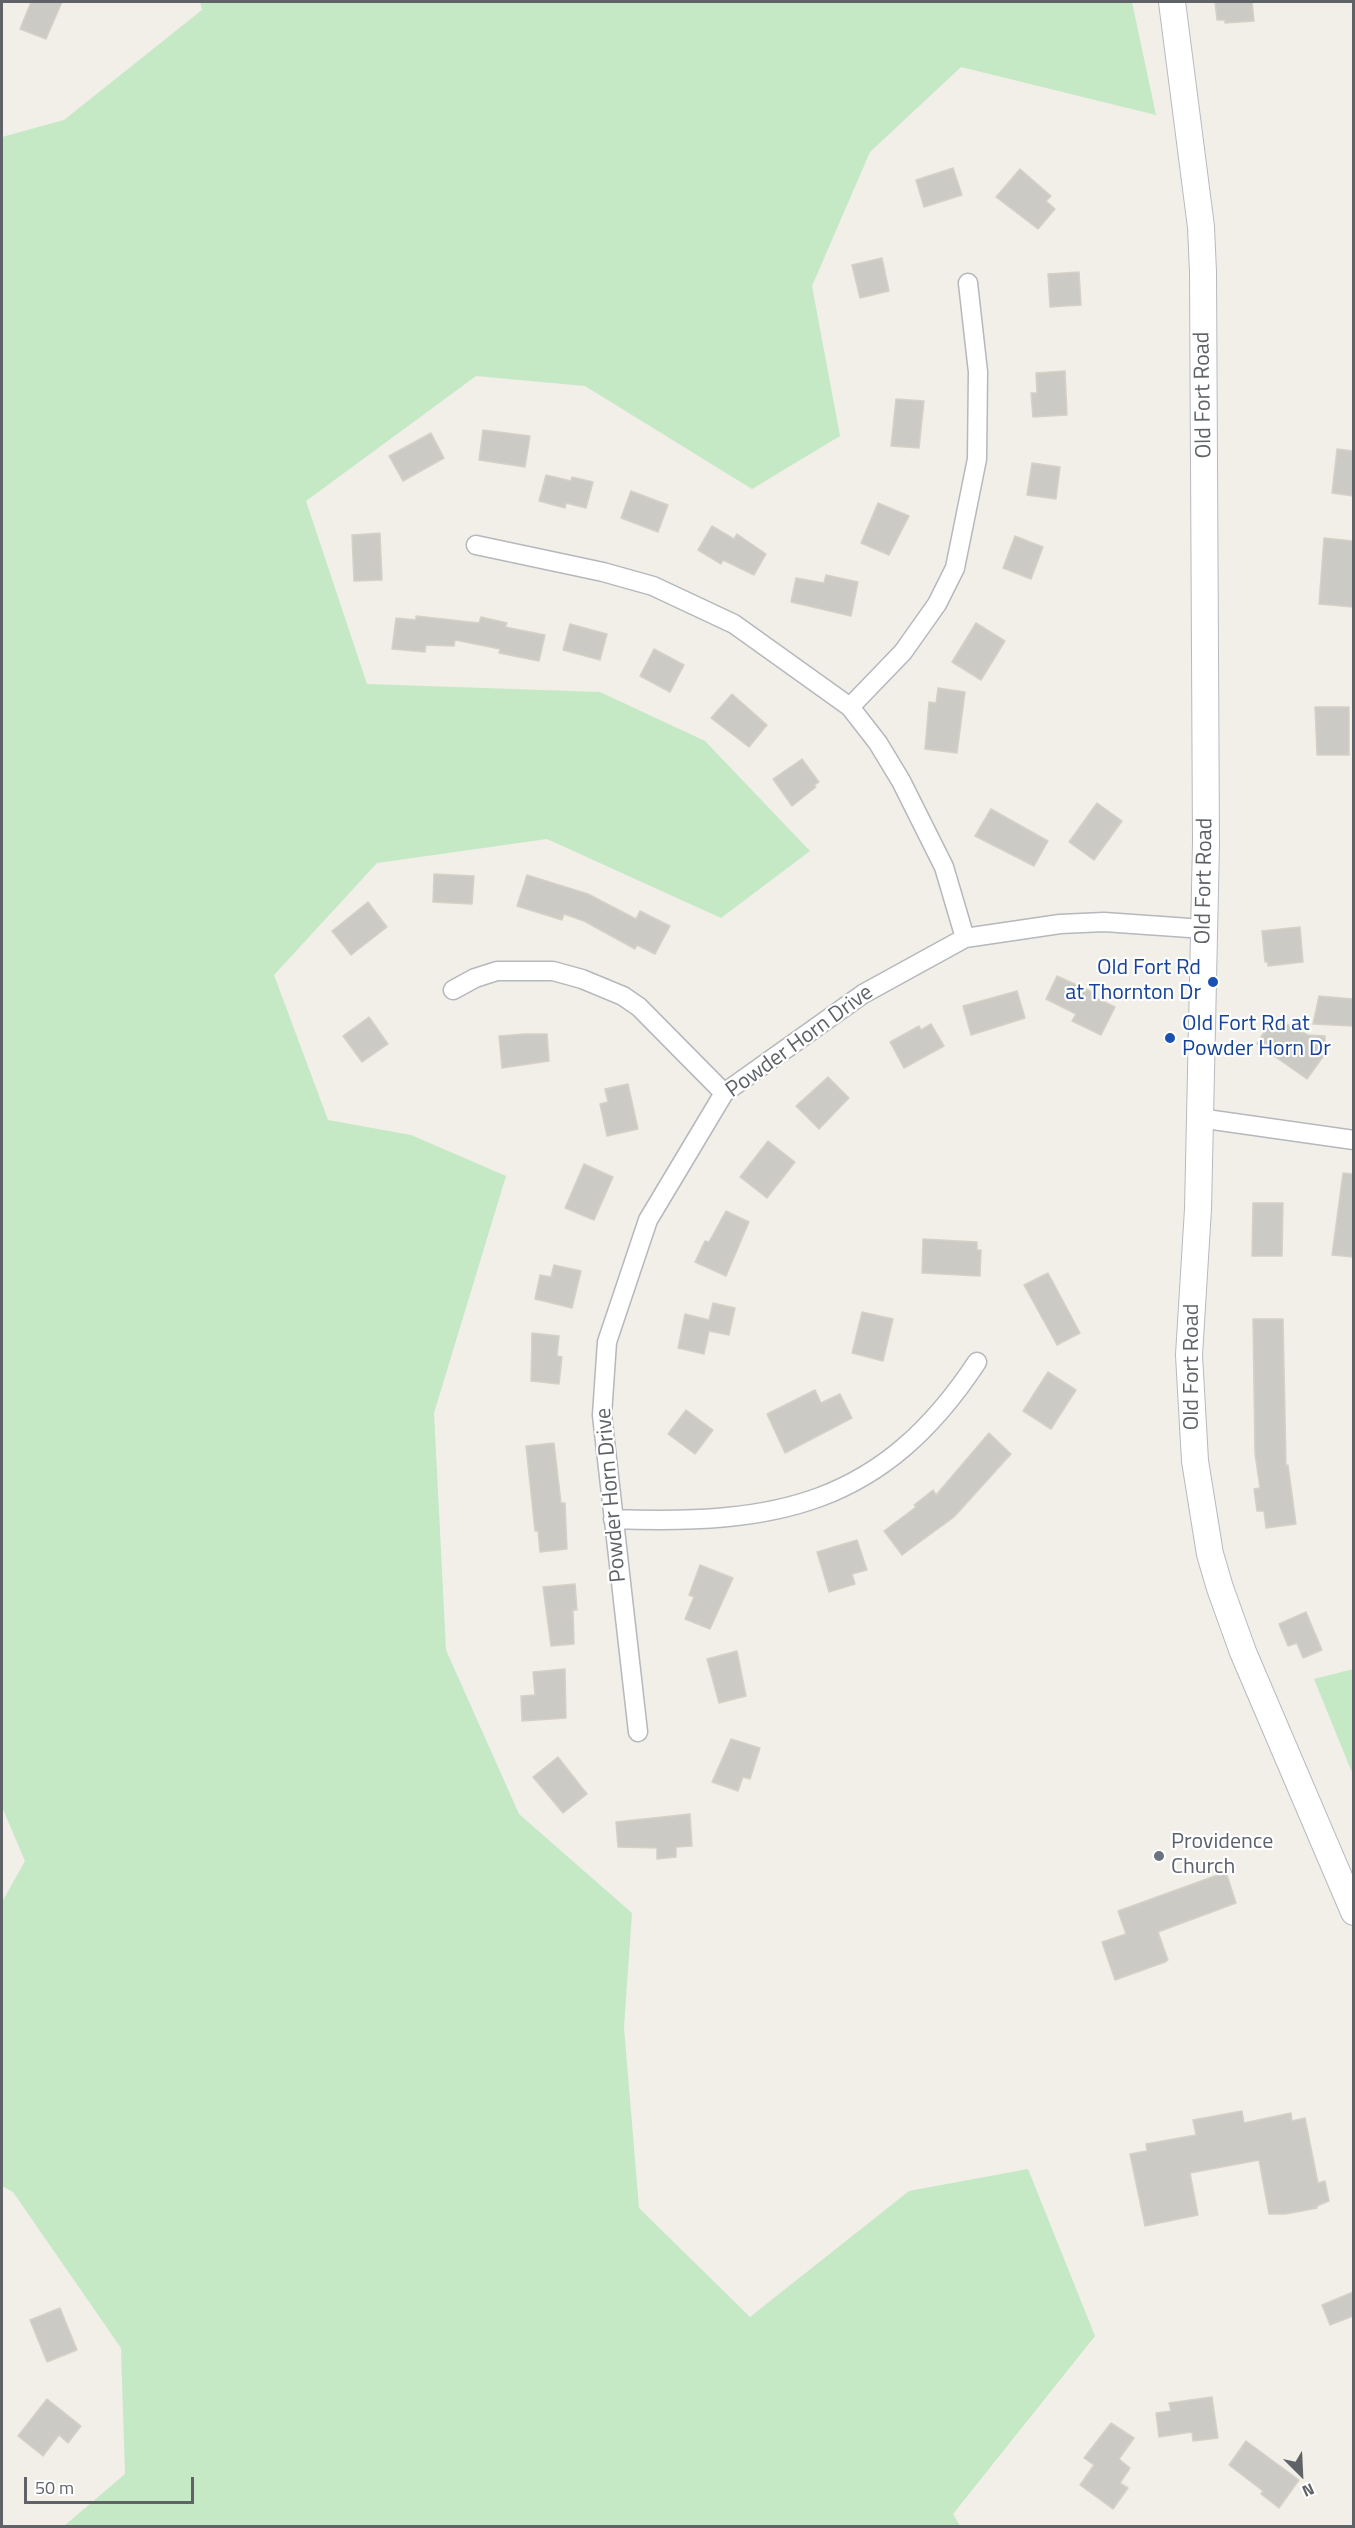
<!DOCTYPE html>
<style>
body{margin:0}
#map{position:relative;width:1355px;height:2528px;overflow:hidden;background:#f1efe8;font-family:"Titillium Web",sans-serif}
canvas{display:block}
.frame{position:absolute;inset:0;border:3px solid #5f6368;pointer-events:none}
.north{position:absolute;left:1271px;top:2444px;width:60px;height:60px;-webkit-text-stroke:4px #fff;paint-order:stroke;rotate:156deg;font-size:16px;font-weight:700;line-height:24px;text-align:center;color:#5f6368}
.north::after{content:'';display:block;margin:auto;width:21px;height:27px;background:#5f6368;clip-path:polygon(50% 0,100% 100%,50% 72%,0 100%)}
.scale{position:absolute;left:24px;top:2477px;width:170px;height:27px;box-sizing:border-box;border:3px solid #5f6368;border-top:0;padding-left:8px;font-size:18px;line-height:21px;white-space:nowrap;color:#5f6368;-webkit-text-stroke:4px #fff;paint-order:stroke}
</style>
<div id="map">
<canvas width="1355" height="2528"></canvas>
<div class="frame"></div>
<div class="north">N</div>
<div class="scale">50 m</div>
</div>
<script>
const ctx = document.querySelector('canvas').getContext('2d');
ctx.lineJoin = 'round';
function paint(path, color) { ctx.fillStyle = color; ctx.fill(path, 'evenodd'); }
function strokePath(path, color, width, dash) { ctx.strokeStyle = color; ctx.lineWidth = width; ctx.lineCap = dash ? 'butt' : 'round'; ctx.setLineDash(dash || []); ctx.stroke(path); }
function label(font, color, halo, rows, align = 'center') {
  ctx.font = font + ' "Titillium Web",sans-serif'; ctx.lineWidth = 4.5; ctx.setLineDash([]); ctx.textBaseline = 'middle'; ctx.strokeStyle = halo; ctx.fillStyle = color; for (const [text, x, y, turn = 0] of rows) {
    ctx.save(); ctx.translate(x, y); ctx.rotate((+turn || 0) * Math.PI / 180); ctx.textAlign = isNaN(turn) ? turn : align; if (halo) ctx.strokeText(text, 0, 0); ctx.fillText(text, 0, 0); ctx.restore();
  }
}
paint(new Path2D(`
 M 200,2 L 1132,2 L 1156,115 L 961,67 L 870,152 L 812,286 L 840,436 L 752,489 L 585,386 L 476,376 L 306,501 L 367,684 L 600,692 L 705,741 L 810,851 L 721,918 L 547,839 L 377,863 L 274,975 L 328,1120 L 411,1135 L 506,1176 L 434,1413 L 446,1650 L 519,1814 L 632,1913 L 624,2027 L 639,2208 L 750,2317 L 909,2191 L 1028,2169 L 1095,2336 L 953,2514 L 960,2526 L 64,2526 L 125,2474 L 121,2348 L 13,2192 L 2,2186 L 2,1902 L 25,1861 L 2,1807 L 2,137 L 64,120 L 202,10 Z
 M 1353,1669 L 1354,1669 L 1353,1775 L 1314,1679 Z`), '#c5e8c5');
const building = new Path2D(`
 M 31,2 L 62,2 L 46,39 L 20,29 Z
 M 1215,2 L 1252,2 L 1254,21 L 1225,23 L 1225,20 L 1217,20 Z
 M 953,168 L 962,195 L 924,207 L 916,180 Z
 M 1020,169 L 1051,196 L 1046,201 L 1055,209 L 1038,229 L 996,197 Z
 M 882,258 L 889,291 L 860,298 L 852,265 Z
 M 1079,272 L 1081,305 L 1050,307 L 1048,274 Z
 M 1065,371 L 1067,415 L 1033,417 L 1031,393 L 1037,393 L 1036,373 Z
 M 896,399 L 924,401 L 919,448 L 891,446 Z
 M 483,430 L 530,436 L 525,467 L 479,460 Z
 M 431,433 L 444,458 L 403,481 L 389,456 Z
 M 1337,449 L 1353,451 L 1353,496 L 1332,493 Z
 M 1032,463 L 1060,467 L 1056,499 L 1027,495 Z
 M 546,475 L 571,481 L 572,477 L 593,482 L 586,508 L 566,503 L 565,508 L 539,501 Z
 M 631,491 L 668,505 L 658,532 L 621,518 Z
 M 878,503 L 909,516 L 889,555 L 861,543 Z
 M 712,526 L 734,539 L 737,534 L 766,554 L 754,575 L 723,560 L 721,564 L 698,550 Z
 M 380,533 L 382,580 L 354,581 L 352,535 Z
 M 1015,536 L 1043,547 L 1031,579 L 1003,568 Z
 M 1324,538 L 1353,541 L 1353,607 L 1319,604 Z
 M 826,575 L 858,582 L 851,616 L 791,602 L 796,578 L 824,583 Z
 M 416,616 L 479,623 L 481,617 L 507,623 L 505,627 L 545,635 L 539,661 L 499,653 L 500,649 L 455,640 L 454,646 L 426,645 L 425,652 L 392,649 L 396,618 L 416,620 Z
 M 976,623 L 1005,641 L 981,680 L 952,662 Z
 M 570,624 L 607,634 L 600,660 L 563,650 Z
 M 654,649 L 684,665 L 670,692 L 640,676 Z
 M 938,688 L 965,692 L 957,753 L 925,749 L 929,702 L 936,703 Z
 M 732,694 L 767,725 L 749,747 L 711,718 Z
 M 1315,707 L 1349,707 L 1349,755 L 1317,755 Z
 M 802,759 L 819,782 L 814,785 L 816,787 L 792,806 L 773,779 Z
 M 1097,803 L 1122,821 L 1094,860 L 1069,842 Z
 M 991,809 L 1048,841 L 1034,866 L 975,836 Z
 M 434,874 L 474,876 L 472,904 L 433,902 Z
 M 527,875 L 588,894 L 636,919 L 640,911 L 670,926 L 655,954 L 637,945 L 635,949 L 584,921 L 564,914 L 562,920 L 517,906 Z
 M 368,902 L 387,927 L 351,955 L 332,931 Z
 M 1300,927 L 1303,962 L 1268,966 L 1268,962 L 1265,962 L 1262,931 Z
 M 1057,976 L 1097,994 L 1096,998 L 1115,1007 L 1101,1035 L 1072,1021 L 1076,1014 L 1046,999 Z
 M 1017,991 L 1025,1018 L 971,1035 L 963,1006 Z
 M 1319,996 L 1353,999 L 1353,1026 L 1313,1024 Z
 M 369,1017 L 388,1044 L 362,1062 L 343,1036 Z
 M 1273,1017 L 1308,1035 L 1325,1036 L 1325,1054 L 1307,1079 L 1257,1044 Z
 M 931,1024 L 944,1046 L 904,1068 L 890,1042 L 919,1026 L 921,1030 Z
 M 525,1034 L 547,1034 L 549,1061 L 502,1068 L 499,1036 Z
 M 828,1077 L 849,1098 L 819,1129 L 796,1106 Z
 M 628,1084 L 638,1129 L 607,1136 L 600,1104 L 608,1102 L 605,1089 Z
 M 768,1141 L 795,1162 L 767,1198 L 740,1177 Z
 M 584,1164 L 613,1177 L 594,1220 L 565,1208 Z
 M 1343,1173 L 1353,1174 L 1353,1257 L 1332,1255 Z
 M 1253,1203 L 1283,1203 L 1282,1256 L 1252,1256 Z
 M 726,1211 L 749,1222 L 726,1276 L 695,1262 L 705,1241 L 709,1242 Z
 M 923,1239 L 977,1242 L 977,1250 L 981,1250 L 980,1276 L 922,1273 Z
 M 554,1265 L 581,1271 L 572,1308 L 535,1299 L 540,1275 L 551,1277 Z
 M 1048,1273 L 1080,1333 L 1057,1345 L 1024,1285 Z
 M 713,1303 L 735,1308 L 729,1335 L 709,1331 L 704,1354 L 678,1348 L 685,1314 L 709,1320 Z
 M 862,1312 L 893,1319 L 883,1361 L 852,1353 Z
 M 1253,1319 L 1283,1319 L 1286,1466 L 1288,1465 L 1296,1524 L 1266,1528 L 1264,1511 L 1257,1511 L 1254,1489 L 1260,1488 L 1255,1454 Z
 M 532,1333 L 559,1336 L 557,1356 L 562,1357 L 559,1384 L 531,1381 Z
 M 1048,1372 L 1076,1390 L 1051,1429 L 1023,1411 Z
 M 815,1390 L 821,1403 L 840,1394 L 852,1418 L 785,1453 L 767,1414 Z
 M 686,1410 L 713,1430 L 695,1454 L 668,1434 Z
 M 989,1433 L 1011,1454 L 954,1517 L 902,1555 L 884,1531 L 916,1507 L 914,1505 L 933,1490 L 936,1495 Z
 M 554,1443 L 561,1503 L 565,1503 L 567,1549 L 540,1552 L 538,1531 L 535,1531 L 526,1446 Z
 M 857,1540 L 867,1570 L 852,1574 L 855,1584 L 829,1592 L 817,1552 Z
 M 700,1565 L 733,1578 L 710,1629 L 685,1619 L 694,1597 L 689,1595 Z
 M 575,1584 L 577,1610 L 573,1610 L 574,1644 L 551,1646 L 543,1587 Z
 M 1306,1612 L 1322,1650 L 1303,1658 L 1297,1643 L 1288,1646 L 1279,1624 Z
 M 737,1651 L 746,1696 L 719,1703 L 707,1659 Z
 M 565,1669 L 566,1718 L 522,1721 L 521,1696 L 535,1695 L 533,1672 Z
 M 731,1739 L 760,1748 L 750,1779 L 743,1777 L 738,1791 L 712,1782 Z
 M 558,1757 L 587,1794 L 563,1813 L 533,1777 Z
 M 690,1814 L 692,1846 L 676,1847 L 676,1857 L 657,1859 L 657,1848 L 618,1847 L 616,1822 Z
 M 1226,1872 L 1236,1903 L 1158,1932 L 1168,1960 L 1165,1962 L 1115,1980 L 1102,1942 L 1126,1934 L 1118,1911 Z
 M 1242,2111 L 1244,2123 L 1291,2113 L 1292,2121 L 1305,2118 L 1318,2183 L 1325,2181 L 1329,2201 L 1317,2206 L 1317,2208 L 1286,2214 L 1269,2214 L 1259,2160 L 1190,2173 L 1198,2215 L 1145,2226 L 1130,2154 L 1147,2151 L 1146,2144 L 1196,2135 L 1193,2120 Z
 M 1353,2292 L 1353,2316 L 1330,2325 L 1322,2305 Z
 M 60,2308 L 77,2350 L 47,2362 L 30,2320 Z
 M 1212,2397 L 1218,2438 L 1193,2441 L 1192,2432 L 1159,2437 L 1156,2413 L 1171,2411 L 1169,2403 Z
 M 47,2399 L 81,2426 L 68,2443 L 59,2435 L 43,2456 L 18,2436 Z
 M 1111,2423 L 1134,2438 L 1119,2459 L 1130,2468 L 1120,2483 L 1128,2488 L 1113,2509 L 1080,2485 L 1094,2465 L 1084,2458 Z
 M 1246,2441 L 1299,2480 L 1279,2508 L 1261,2494 L 1263,2491 L 1229,2465 Z`);
paint(building, '#cccac5');
strokePath(building, '#d6d1c6', 1.5);
const minor = new Path2D(`
 M 476,545 L 603,572 L 653,586 L 734,624 L 850,707 L 878,743 L 901,781 L 944,867 L 965,938
 M 850,707 L 903,652 L 937,604 L 955,568 L 977,459 L 978,372 L 968,283
 M 453,990 L 475,978 L 497,971 L 553,971 L 582,979 L 623,996 L 639,1007 L 724,1093
 M 1199,1118 L 1354,1140
 M 613,1519 C 776,1525 882,1506 977,1362
 M 638,1732 L 602,1415 L 607,1342 L 648,1220 L 724,1093 L 863,994 L 965,938 L 1060,924 L 1104,922 L 1204,929`);
const secondary = new Path2D(`
 M 1172,2 L 1201,227 L 1203,272 L 1206,843 L 1198,1209 L 1189,1355 L 1195,1461 L 1210,1554 L 1220,1588 L 1243,1652 L 1354,1912`);
strokePath(minor, '#b5b8bc', 21);
strokePath(secondary, '#b6babf', 28);
strokePath(minor, '#fff', 18);
strokePath(secondary, '#fff', 26);
for (const [x, y, r, color] of [
 [1213,982,6,"#1a4fb4"],
 [1170,1038,6,"#1a4fb4"],
 [1159,1856,6,"#6b7280"]
]) { const dot = new Path2D(); dot.arc(x, y, r, 0, 2 * Math.PI); ctx.fillStyle = color; ctx.fill(dot); strokePath(dot, '#fff', 2); }
label('22px', '#5f6368', '#fff', [
 ["Old Fort Road",1204,395,-91],
 ["Old Fort Road",1205,881,-89],
 ["Powder Horn Drive",800,1042,-36],
 ["Old Fort Road",1193,1367,-90],
 ["Powder Horn Drive",612,1495,-95]
]);
label('22px', '#164399', '#fff', [
 ["Old Fort Rd",1201,969],
 ["at Thornton Dr",1201,994],
 ["Old Fort Rd at",1182,1025,"left"],
 ["Powder Horn Dr",1182,1050,"left"]
], 'right');
label('22px', '#5b616d', '#fff', [
 ["Providence",1171,1843],
 ["Church",1171,1868]
], 'left');
</script>
